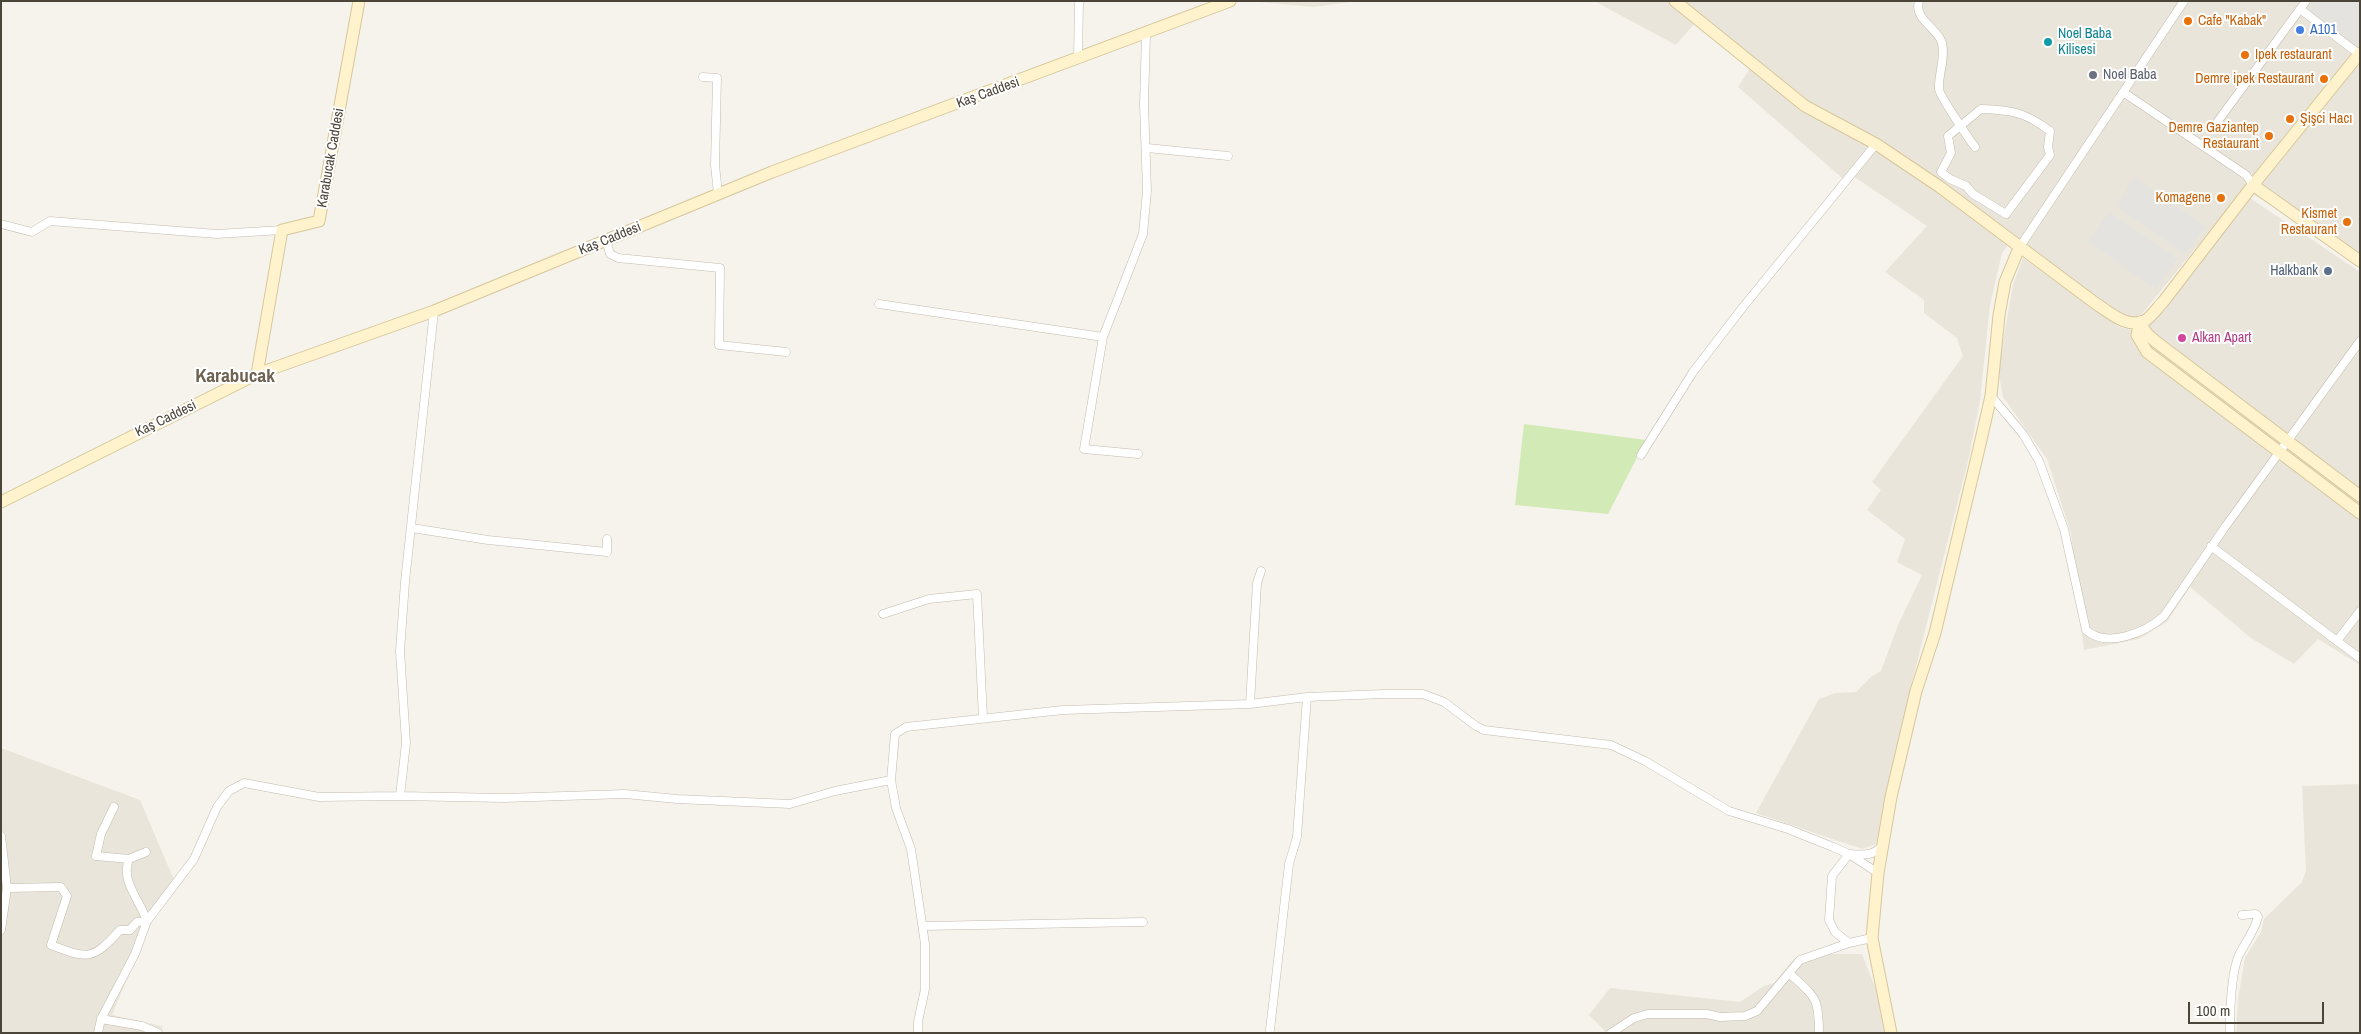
<!DOCTYPE html>
<meta charset="utf-8">
<style>
body{margin:0}
#map{position:relative;width:2361px;height:1034px;overflow:hidden;background:#f6f3ec;font-family:"Archivo Narrow",sans-serif}
canvas{display:block}
.frame{position:absolute;inset:0;border:2px solid #4b4439;pointer-events:none}
.scale{position:absolute;left:2188px;top:1002px;width:136px;height:22px;box-sizing:border-box;border:2px solid #4b4439;border-top:0;padding-left:6px;font-size:15px;line-height:18px;white-space:nowrap;color:#4b4439;-webkit-text-stroke:4px #fff;paint-order:stroke}
</style>
<div id="map">
<canvas width="2361" height="1034"></canvas>
<div class="frame"></div>
<div class="scale">100 m</div>
</div>
<script>
const ctx = document.querySelector('canvas').getContext('2d');
ctx.lineJoin = 'round';
function paint(path, color) { ctx.fillStyle = color; ctx.fill(path, 'evenodd'); }
function strokePath(path, color, width, dash) { ctx.strokeStyle = color; ctx.lineWidth = width; ctx.lineCap = dash ? 'butt' : 'round'; ctx.setLineDash(dash || []); ctx.stroke(path); }
function label(font, color, halo, rows, align = 'center') {
  ctx.font = font + ' "Archivo Narrow",sans-serif'; ctx.lineWidth = 4; ctx.setLineDash([]); ctx.textBaseline = 'middle'; ctx.strokeStyle = halo; ctx.fillStyle = color; for (const [text, x, y, turn = 0] of rows) {
    ctx.save(); ctx.translate(x, y); ctx.rotate((+turn || 0) * Math.PI / 180); ctx.textAlign = isNaN(turn) ? turn : align; if (halo) ctx.strokeText(text, 0, 0); ctx.fillText(text, 0, 0); ctx.restore();
  }
}
paint(new Path2D(`
 M 1248,1 L 1358,1 L 1313,7 Z
 M 1594,1 L 2360,1 L 2360,258 L 2244,189 L 2142,314 L 2131,319 L 2121,314 L 2014,237 L 2002,253 L 1990,305 L 1980,401 L 1969,457 L 1910,690 L 1876,844 L 1862,849 L 1756,813 L 1819,699 L 1835,693 L 1856,692 L 1871,677 L 1881,671 L 1898,625 L 1922,575 L 1897,562 L 1905,539 L 1867,510 L 1881,490 L 1872,482 L 1963,356 L 1957,338 L 1924,313 L 1924,300 L 1885,272 L 1927,226 L 1853,176 L 1842,178 L 1738,87 L 1751,67 L 1694,24 L 1676,45 Z
 M 2250,198 L 2360,272 L 2360,665 L 2318,639 L 2294,664 L 2251,638 L 2190,587 L 2167,622 L 2139,639 L 2084,650 L 2071,533 L 2047,459 L 2003,397 L 1998,370 L 2013,285 L 2023,258 L 2119,327 L 2134,331 L 2148,327 Z
 M 1,748 L 140,800 L 177,887 L 153,918 L 112,1015 L 162,1026 L 163,1033 L 1,1033 Z
 M 2360,784 L 2360,1033 L 2236,1033 L 2238,999 L 2245,958 L 2261,932 L 2264,919 L 2302,882 L 2306,871 L 2302,786 Z
 M 1832,954 L 1862,954 L 1879,997 L 1885,1033 L 1604,1033 L 1605,1031 L 1589,1015 L 1610,988 L 1740,1002 L 1764,986 L 1774,983 L 1794,959 Z`), '#eae5da');
paint(new Path2D(`
 M 1524,424 L 1646,440 L 1608,514 L 1515,505 Z`), '#d2eab5');
paint(new Path2D(`
 M 2314,1 L 2360,1 L 2360,41 L 2357,45 L 2308,9 Z
 M 2134,177 L 2206,227 L 2185,254 L 2117,206 Z
 M 2109,212 L 2177,259 L 2156,289 L 2089,242 Z`), '#e5e3e0');
const street = new Path2D(`
 M 1919,1 C 1913,19 1938,28 1942,43 C 1946,58 1938,74 1939,89 C 1939,95 1969,139 1975,147
 M 2300,9 L 2359,54
 M 1078,59 L 1079,1
 M 703,77 L 717,78 L 715,165 L 718,194
 M 2123,92 L 2246,175 L 2253,185
 M 1981,109 C 2011,110 2025,112 2050,131 L 2048,147 L 2050,155 L 2006,214 L 1973,194 L 1966,186 L 1950,179 L 1941,172 L 1951,153 L 1948,136 Z
 M 2218,121 L 2306,1
 M 1147,148 L 1228,156
 M 1,224 L 32,232 L 50,221 L 217,234 L 282,230
 M 606,240 L 610,254 L 618,258 L 720,268 L 719,345 L 786,352
 M 2019,248 L 2184,1
 M 879,304 L 1103,337
 M 1991,396 L 2023,434 L 2039,461 L 2064,529 L 2086,630 C 2107,649 2146,632 2164,616 L 2225,527 L 2360,341
 M 1138,454 L 1084,449 L 1103,337 L 1143,234 L 1147,191 L 1144,104 L 1146,34
 M 1641,455 L 1693,372 L 1743,307 L 1876,144
 M 412,528 L 488,540 L 607,552 L 607,539
 M 2211,546 L 2337,641 L 2360,611
 M 883,614 L 929,599 L 977,594 L 983,718
 M 2337,641 L 2360,658
 M 1250,704 L 1257,583 L 1261,571
 M 891,780 L 896,808 L 911,849 L 925,944 L 925,989 L 918,1022 L 918,1033
 M 400,796 L 406,743 L 400,651 L 405,582 L 434,311
 M 114,807 L 101,834 L 96,856 L 129,859
 M 1,836 L 7,888 L 1,930
 M 1851,854 C 1865,855 1872,856 1882,846
 M 7,888 L 61,887 L 67,896 L 51,945 C 88,959 92,961 120,930 L 130,930 L 137,922 L 147,921 C 140,900 120,881 129,859 L 146,852
 M 923,926 L 1143,922
 M 1849,943 L 1835,932 L 1829,920 L 1832,876 L 1849,854
 M 1790,974 C 1815,997 1819,997 1819,1033
 M 101,1019 L 142,1026 L 158,1033
 M 1270,1030 L 1289,864 L 1297,837 L 1307,697
 M 98,1033 L 101,1019 L 135,954 L 147,921 L 194,859 L 217,807 L 229,791 L 244,783 L 319,797 L 400,796 L 504,798 L 625,794 L 677,799 L 790,804 L 835,791 L 891,780 L 895,734 L 906,727 L 1063,710 L 1250,704 L 1307,697 L 1384,694 L 1423,694 L 1444,702 L 1476,726 L 1484,730 L 1611,745 L 1645,761 L 1729,811 L 1788,829 L 1833,847 L 1849,854 L 1878,873
 M 1611,1033 L 1634,1018 L 1648,1014 L 1707,1014 L 1720,1017 L 1745,1016 L 1757,1011 L 1800,960 L 1849,943 L 1872,938
 M 2230,1033 C 2230,1013 2231,973 2239,955 C 2246,941 2254,932 2258,917 L 2256,914 L 2242,915`);
const secondary = new Path2D(`
 M 1675,1 L 1805,106 L 1876,144 L 1940,187 L 2095,303 C 2109,312 2128,330 2146,320 C 2152,316 2158,307 2163,302 L 2253,185 L 2360,53
 M 2253,185 L 2360,261
 M 2140,322 L 2137,335 L 2147,352 L 2360,513
 M 2140,322 L 2147,334 L 2155,341 L 2360,496
 M 257,374 L 282,230 L 319,221 L 359,1
 M 1,502 L 257,374 L 434,311 L 772,172 L 1230,1
 M 1891,1033 L 1872,938 L 1878,873 L 1891,797 L 1916,691 L 1935,633 L 1977,457 L 1991,396 L 1999,315 L 2005,282 L 2019,248`);
strokePath(street, '#c2bbae', 9);
strokePath(secondary, '#d6c79b', 13);
strokePath(street, '#fff', 8);
strokePath(secondary, '#fff3cd', 11);
for (const [x, y, r, color] of [
 [2188,21,5,"#e8710a"],
 [2300,30,5,"#3f7fe0"],
 [2048,42,5,"#0f9aa8"],
 [2245,55,5,"#e8710a"],
 [2093,75,5,"#6b7280"],
 [2324,79,5,"#e8710a"],
 [2290,119,5,"#e8710a"],
 [2269,136,5,"#e8710a"],
 [2221,198,5,"#e8710a"],
 [2347,222,5,"#e8710a"],
 [2328,271,5,"#5c6f8a"],
 [2182,338,5,"#d1479c"]
]) { const dot = new Path2D(); dot.arc(x, y, r, 0, 2 * Math.PI); ctx.fillStyle = color; ctx.fill(dot); strokePath(dot, '#fff', 2); }
label('14px', '#c56008', '#fff', [
 ["Cafe \"Kabak\"",2198,21,"left"],
 ["Ipek restaurant",2255,55,"left"],
 ["Demre ipek Restaurant",2314,79],
 ["Şişci Hacı",2300,119,"left"],
 ["Demre Gaziantep",2259,128],
 ["Restaurant",2259,144],
 ["Komagene",2211,198],
 ["Kismet",2337,214],
 ["Restaurant",2337,230]
], 'right');
label('14px', '#366cbe', '#fff', [
 ["A101",2310,30]
], 'left');
label('14px', '#0d838f', '#fff', [
 ["Noel Baba",2058,34],
 ["Kilisesi",2058,50]
], 'left');
label('14px', '#5b616d', '#fff', [
 ["Noel Baba",2103,75]
], 'left');
label('14px', '#4b4439', '#fff', [
 ["Kaş Caddesi",988,93,-20],
 ["Karabucak Caddesi",331,158,-80],
 ["Kaş Caddesi",610,239,-22],
 ["Kaş Caddesi",166,419,-26]
]);
label('14px', '#4e5e75', '#fff', [
 ["Halkbank",2318,271]
], 'right');
label('14px', '#b23c85', '#fff', [
 ["Alkan Apart",2192,338]
], 'left');
label('bold 19px', '#6e6250', '#fff', [
 ["Karabucak",235,377]
]);
</script>
